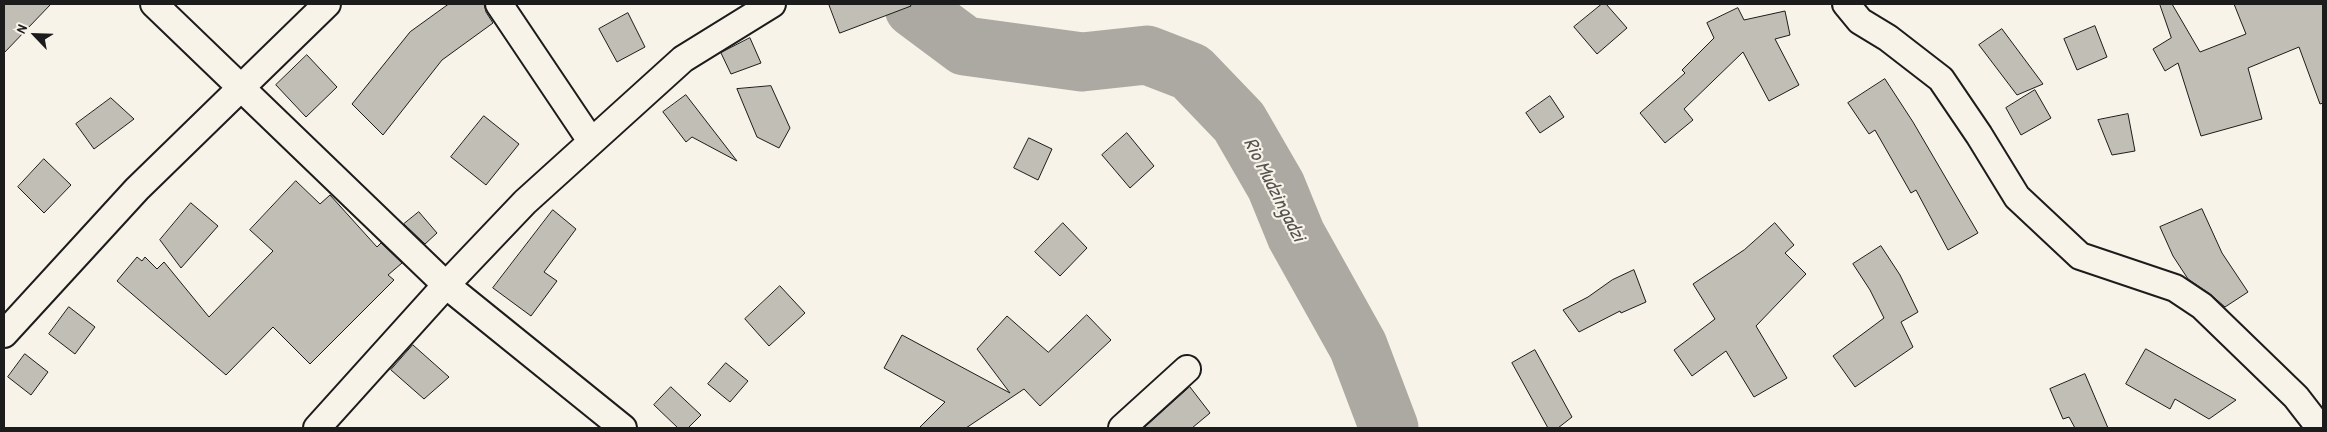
<!DOCTYPE html>
<style>
body{margin:0}
#map{position:relative;width:2327px;height:432px;overflow:hidden;background:#f7f3e8;font-family:"Patrick Hand",sans-serif}
canvas{display:block}
.frame{position:absolute;inset:0;border:5px solid #1c1c1c;pointer-events:none}
.north{position:absolute;left:10px;top:10px;width:50px;height:50px;-webkit-text-stroke:4px #f7f3e8;paint-order:stroke;rotate:294deg;font-size:14px;font-weight:700;line-height:20px;text-align:center;color:#1c1c1c}
.north::after{content:'';display:block;margin:auto;width:18px;height:22px;background:#1c1c1c;clip-path:polygon(50% 0,100% 100%,50% 72%,0 100%)}
</style>
<div id="map">
<canvas width="2327" height="432"></canvas>
<div class="frame"></div>
<div class="north">N</div>
</div>
<script>
const ctx = document.querySelector('canvas').getContext('2d');
ctx.lineJoin = 'round';
function strokePath(path, color, width, dash) { ctx.strokeStyle = color; ctx.lineWidth = width; ctx.lineCap = dash ? 'butt' : 'round'; ctx.setLineDash(dash || []); ctx.stroke(path); }
function paint(path, color) { ctx.fillStyle = color; ctx.fill(path, 'evenodd'); }
function label(font, color, halo, rows, align = 'center') {
  ctx.font = font + ' "Patrick Hand",sans-serif'; ctx.lineWidth = 4.5; ctx.setLineDash([]); ctx.textBaseline = 'middle'; ctx.strokeStyle = halo; ctx.fillStyle = color; for (const [text, x, y, turn = 0] of rows) {
    ctx.save(); ctx.translate(x, y); ctx.rotate((+turn || 0) * Math.PI / 180); ctx.textAlign = isNaN(turn) ? turn : align; if (halo) ctx.strokeText(text, 0, 0); ctx.fillText(text, 0, 0); ctx.restore();
  }
}
strokePath(new Path2D(`
 M 913,4 L 914,8 L 965,46 L 1082,62 L 1147,55 L 1191,72 L 1239,122 L 1276,186 L 1296,235 L 1358,346 L 1389,428`), '#aca9a2', 59);
const building = new Path2D(`
 M 4,4 L 51,4 L 4,53 Z
 M 449,4 L 484,4 L 486,12 L 493,23 L 442,60 L 383,135 L 352,104 L 410,32 Z
 M 829,4 L 910,4 L 911,6 L 840,33 Z
 M 1602,4 L 1606,4 L 1627,28 L 1597,54 L 1574,27 Z
 M 2160,4 L 2172,4 L 2200,52 L 2246,34 L 2234,4 L 2323,4 L 2323,103 L 2320,104 L 2299,47 L 2248,68 L 2262,119 L 2201,136 L 2178,63 L 2165,71 L 2153,49 L 2171,38 Z
 M 1738,8 L 1744,20 L 1785,11 L 1790,35 L 1775,39 L 1799,85 L 1769,101 L 1743,52 L 1684,109 L 1693,120 L 1665,143 L 1640,113 L 1685,73 L 1682,70 L 1714,38 L 1707,23 Z
 M 628,13 L 645,47 L 617,62 L 599,29 Z
 M 2095,26 L 2107,57 L 2077,70 L 2064,39 Z
 M 2002,29 L 2043,84 L 2017,95 L 1979,45 Z
 M 750,38 L 761,63 L 731,74 L 721,53 Z
 M 307,55 L 337,87 L 306,117 L 276,85 Z
 M 1885,79 L 1913,122 L 1978,233 L 1948,250 L 1916,190 L 1911,193 L 1875,130 L 1869,134 L 1848,103 Z
 M 771,86 L 790,128 L 779,148 L 757,137 L 737,89 Z
 M 2035,90 L 2051,118 L 2021,135 L 2006,108 Z
 M 686,95 L 737,161 L 692,137 L 686,142 L 663,112 Z
 M 1550,96 L 1564,117 L 1540,133 L 1526,113 Z
 M 111,98 L 134,119 L 94,149 L 76,124 Z
 M 2128,114 L 2135,151 L 2112,155 L 2098,120 Z
 M 484,116 L 519,144 L 486,185 L 451,157 Z
 M 1127,133 L 1154,166 L 1130,188 L 1102,155 Z
 M 1029,138 L 1052,149 L 1038,180 L 1014,168 Z
 M 44,159 L 71,185 L 44,213 L 18,187 Z
 M 296,181 L 320,204 L 330,195 L 377,247 L 381,243 L 402,263 L 388,275 L 394,280 L 310,364 L 273,327 L 226,375 L 117,281 L 137,257 L 142,261 L 145,257 L 157,269 L 164,262 L 209,317 L 273,251 L 250,230 Z
 M 191,203 L 218,226 L 181,268 L 160,240 Z
 M 2202,209 L 2222,253 L 2248,292 L 2225,307 L 2210,294 L 2188,279 L 2173,256 L 2160,227 Z
 M 553,210 L 576,229 L 544,272 L 557,281 L 531,316 L 493,288 Z
 M 419,212 L 437,233 L 425,244 L 404,224 Z
 M 1063,223 L 1087,248 L 1060,276 L 1035,252 Z
 M 1775,223 L 1794,245 L 1785,253 L 1806,274 L 1756,326 L 1787,378 L 1754,397 L 1726,351 L 1692,376 L 1674,350 L 1715,319 L 1693,284 L 1744,250 Z
 M 1881,246 L 1900,275 L 1918,312 L 1901,322 L 1913,347 L 1855,387 L 1833,356 L 1884,318 L 1870,290 L 1853,264 Z
 M 1634,270 L 1646,302 L 1621,313 L 1620,311 L 1579,332 L 1563,310 L 1588,297 L 1612,280 Z
 M 780,286 L 805,313 L 769,346 L 745,319 Z
 M 69,307 L 95,327 L 75,354 L 49,334 Z
 M 1087,315 L 1111,340 L 1064,384 L 1040,406 L 1024,389 L 966,428 L 919,428 L 945,402 L 884,368 L 902,335 L 1010,393 L 977,349 L 1007,316 L 1048,352 Z
 M 413,345 L 449,377 L 424,399 L 391,370 Z
 M 2146,349 L 2236,400 L 2209,419 L 2175,399 L 2170,409 L 2126,384 Z
 M 1535,350 L 1572,417 L 1558,428 L 1548,428 L 1512,363 Z
 M 25,354 L 48,372 L 31,395 L 8,377 Z
 M 726,363 L 748,381 L 730,402 L 708,384 Z
 M 2085,374 L 2108,428 L 2075,428 L 2069,417 L 2063,419 L 2050,389 Z
 M 671,387 L 701,415 L 688,428 L 678,428 L 654,405 Z
 M 1190,387 L 1210,413 L 1192,428 L 1144,428 Z`);
paint(building, '#c0beb5');
strokePath(building, '#1c1c1c', 1);
const minor = new Path2D(`
 M 154,4 L 446,285 L 623,428
 M 499,4 L 591,141
 M 1846,4 L 1860,21 L 1888,38 L 1941,79 L 1979,135 L 2017,197 L 2080,256 L 2175,288 L 2202,306 L 2296,397 L 2320,428
 M 4,334 L 137,189 L 327,4
 M 317,428 L 446,285 L 525,202 L 683,59 L 772,4
 M 1122,428 L 1187,369`);
strokePath(minor, '#1c1c1c', 30);
strokePath(minor, '#f7f3e8', 26);
label('italic 20px', '#565452', '#f7f3e8', [
 ["Rio Mudzingadzi",1274,190,63]
]);
</script>
